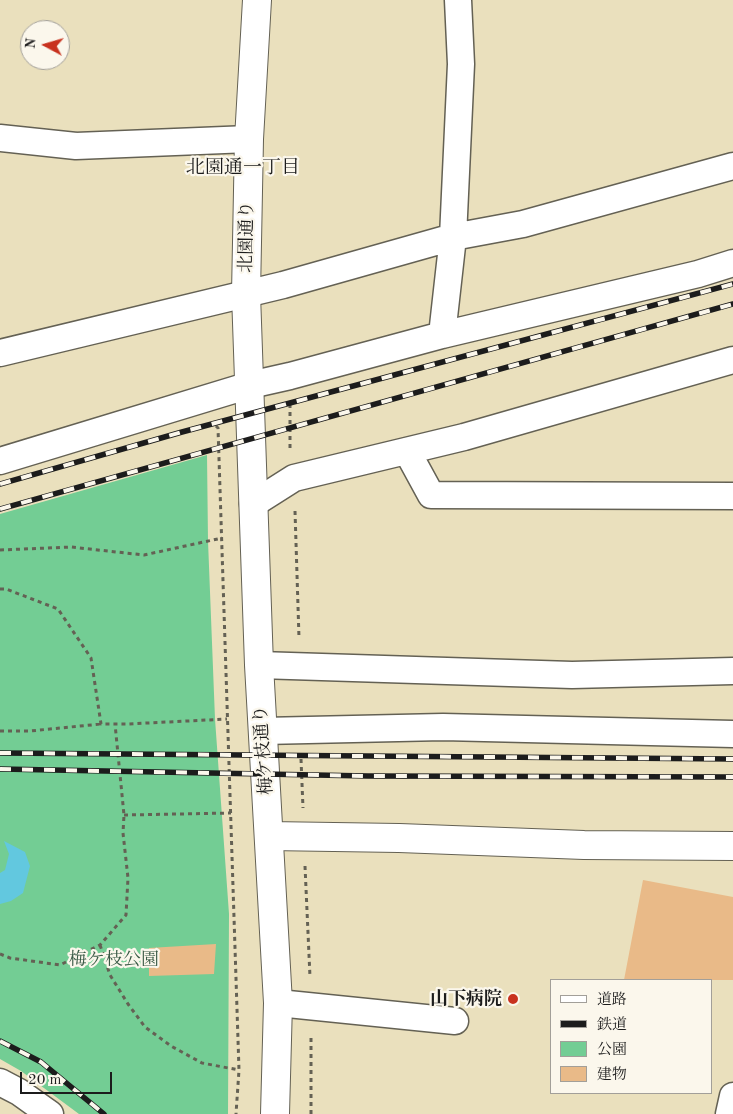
<!DOCTYPE html>
<meta charset="utf-8">
<style>
body{margin:0}
#map{position:relative;width:733px;height:1114px;overflow:hidden;background:#eae0bd;font-family:"Old Standard TT","Noto Serif JP",serif}
canvas{display:block}
.legend{position:absolute;left:550px;top:979px;width:162px;height:115px;box-sizing:border-box;background:#fbf7ec;border:1px solid #a29f99;margin:0;padding:6px 9px;list-style:none;font-size:15px;color:#1c1c1c}
.legend li{display:flex;align-items:center;gap:10px;height:25px}
.legend b{width:25px;border:1px solid #a29f99}
.north{position:absolute;left:20px;top:20px;width:50px;height:50px;box-sizing:border-box;background:#fbf7ec;border:1px solid #a29f99;border-radius:50%;rotate:276deg;font-size:14px;font-weight:700;line-height:20px;text-align:center;color:#1c1c1c}
.north::after{content:'';display:block;margin:auto;width:18px;height:22px;background:#c8321e;clip-path:polygon(50% 0,100% 100%,50% 72%,0 100%)}
.scale{position:absolute;left:20px;top:1072px;width:92px;height:22px;box-sizing:border-box;border:2px solid #1c1c1c;border-top:0;padding-left:6px;font-size:15px;line-height:18px;white-space:nowrap;color:#1c1c1c;-webkit-text-stroke:4px #fbf7ec;paint-order:stroke}
</style>
<div id="map">
<canvas width="733" height="1114"></canvas>
<ul class="legend">
<li><b style="height:6px;background:#fff"></b>道路</li>
<li><b style="height:6px;background:#1c1c1c"></b>鉄道</li>
<li><b style="height:14px;background:#73cd94"></b>公園</li>
<li><b style="height:14px;background:#e9ba88"></b>建物</li>
</ul>
<div class="north">N</div>
<div class="scale">20 m</div>
</div>
<script>
const ctx = document.querySelector('canvas').getContext('2d');
ctx.lineJoin = 'round';
function paint(path, color) { ctx.fillStyle = color; ctx.fill(path, 'evenodd'); }
function strokePath(path, color, width, dash) { ctx.strokeStyle = color; ctx.lineWidth = width; ctx.lineCap = dash ? 'butt' : 'round'; ctx.setLineDash(dash || []); ctx.stroke(path); }
function label(font, color, halo, rows, align = 'center') {
  ctx.font = font + ' "Old Standard TT","Noto Serif JP",serif'; ctx.lineWidth = 4.5; ctx.setLineDash([]); ctx.textBaseline = 'middle'; ctx.strokeStyle = halo; ctx.fillStyle = color; for (const [text, x, y, turn = 0] of rows) {
    ctx.save(); ctx.translate(x, y); ctx.rotate((+turn || 0) * Math.PI / 180); ctx.textAlign = isNaN(turn) ? turn : align; if (halo) ctx.strokeText(text, 0, 0); ctx.fillText(text, 0, 0); ctx.restore();
  }
}
paint(new Path2D(`
 M 207,455 L 208,541 L 215,719 L 229,914 L 228,1114 L 79,1114 L 21,1071 L 0,1059 L 0,514 Z`), '#73cd94');
paint(new Path2D(`
 M 4,841 L 25,852 L 30,866 L 23,893 L 11,901 L 0,904 L 0,873 L 5,870 L 9,854 Z`), '#62c8df');
paint(new Path2D(`
 M 643,880 L 733,897 L 733,980 L 624,980 Z
 M 216,944 L 214,974 L 149,976 L 149,948 Z`), '#e9ba88');
const minor = new Path2D(`
 M 0,138 L 76,146 L 249,139
 M 442,335 L 453,237 L 461,64 L 458,0
 M 0,353 L 283,285 L 453,237 L 523,224 L 733,166
 M 407,451 L 431,495 L 733,496
 M 0,461 L 250,385 L 290,376 L 442,335 L 698,274 L 733,263
 M 253,504 L 294,478 L 464,437 L 733,360
 M 259,665 L 572,675 L 733,671
 M 263,731 L 443,727 L 733,734
 M 278,1003 L 455,1021
 M 0,1082 L 19,1092 L 50,1114
 M 729,1114 L 733,1096`);
const tertiary = new Path2D(`
 M 257,0 L 249,139 L 246,294 L 259,665 L 278,1003 L 275,1114
 M 269,836 L 399,838 L 584,845 L 733,846`);
strokePath(minor, '#646154', 29);
strokePath(tertiary, '#646154', 30);
strokePath(new Path2D(`
 M 290,404 L 290,450
 M 216,426 L 218,428 L 239,1070 L 236,1114
 M 295,511 L 299,638
 M 0,550 L 71,547 L 144,555 L 222,538
 M 0,589 L 6,589 L 58,609 L 91,658 L 101,724 L 128,724 L 227,719
 M 0,731 L 30,731 L 101,724
 M 301,759 L 303,808
 M 124,815 L 231,813
 M 305,866 L 310,977
 M 100,945 L 110,975 L 128,1004 L 145,1027 L 171,1046 L 202,1063 L 239,1070
 M 0,954 L 10,958 L 60,965 L 100,945 L 126,915 L 128,878 L 123,833 L 124,815 L 115,724
 M 311,1114 L 311,1036`), '#646154', 3, [4, 4]);
strokePath(minor, '#fff', 26);
strokePath(tertiary, '#fff', 28);
const rail = new Path2D(`
 M 0,484 L 182,432 L 733,284
 M 0,509 L 733,304
 M 0,753 L 733,759
 M 0,769 L 368,776 L 733,777
 M 0,1041 L 41,1062 L 104,1114`);
strokePath(rail, '#1c1c1c', 5.5);
strokePath(rail, '#fbf7ec', 4, [11]);
for (const [x, y, r, color] of [
 [513,999,6,"#c8321e"]
]) { const dot = new Path2D(); dot.arc(x, y, r, 0, 2 * Math.PI); ctx.fillStyle = color; ctx.fill(dot); strokePath(dot, '#fbf7ec', 2); }
label('18px', '#1c1c1c', '#fbf7ec', [
 ["北園通り",247,237,-89],
 ["梅ケ枝通り",264,750,-94]
]);
label('18px', '#3a5a46', '#fbf7ec', [
 ["梅ケ枝公園",114,960]
]);
label('bold 18px', '#1c1c1c', '#fbf7ec', [
 ["山下病院",502,999]
], 'right');
label('19px', '#1c1c1c', '#fbf7ec', [
 ["北園通一丁目",243,168]
]);
</script>
